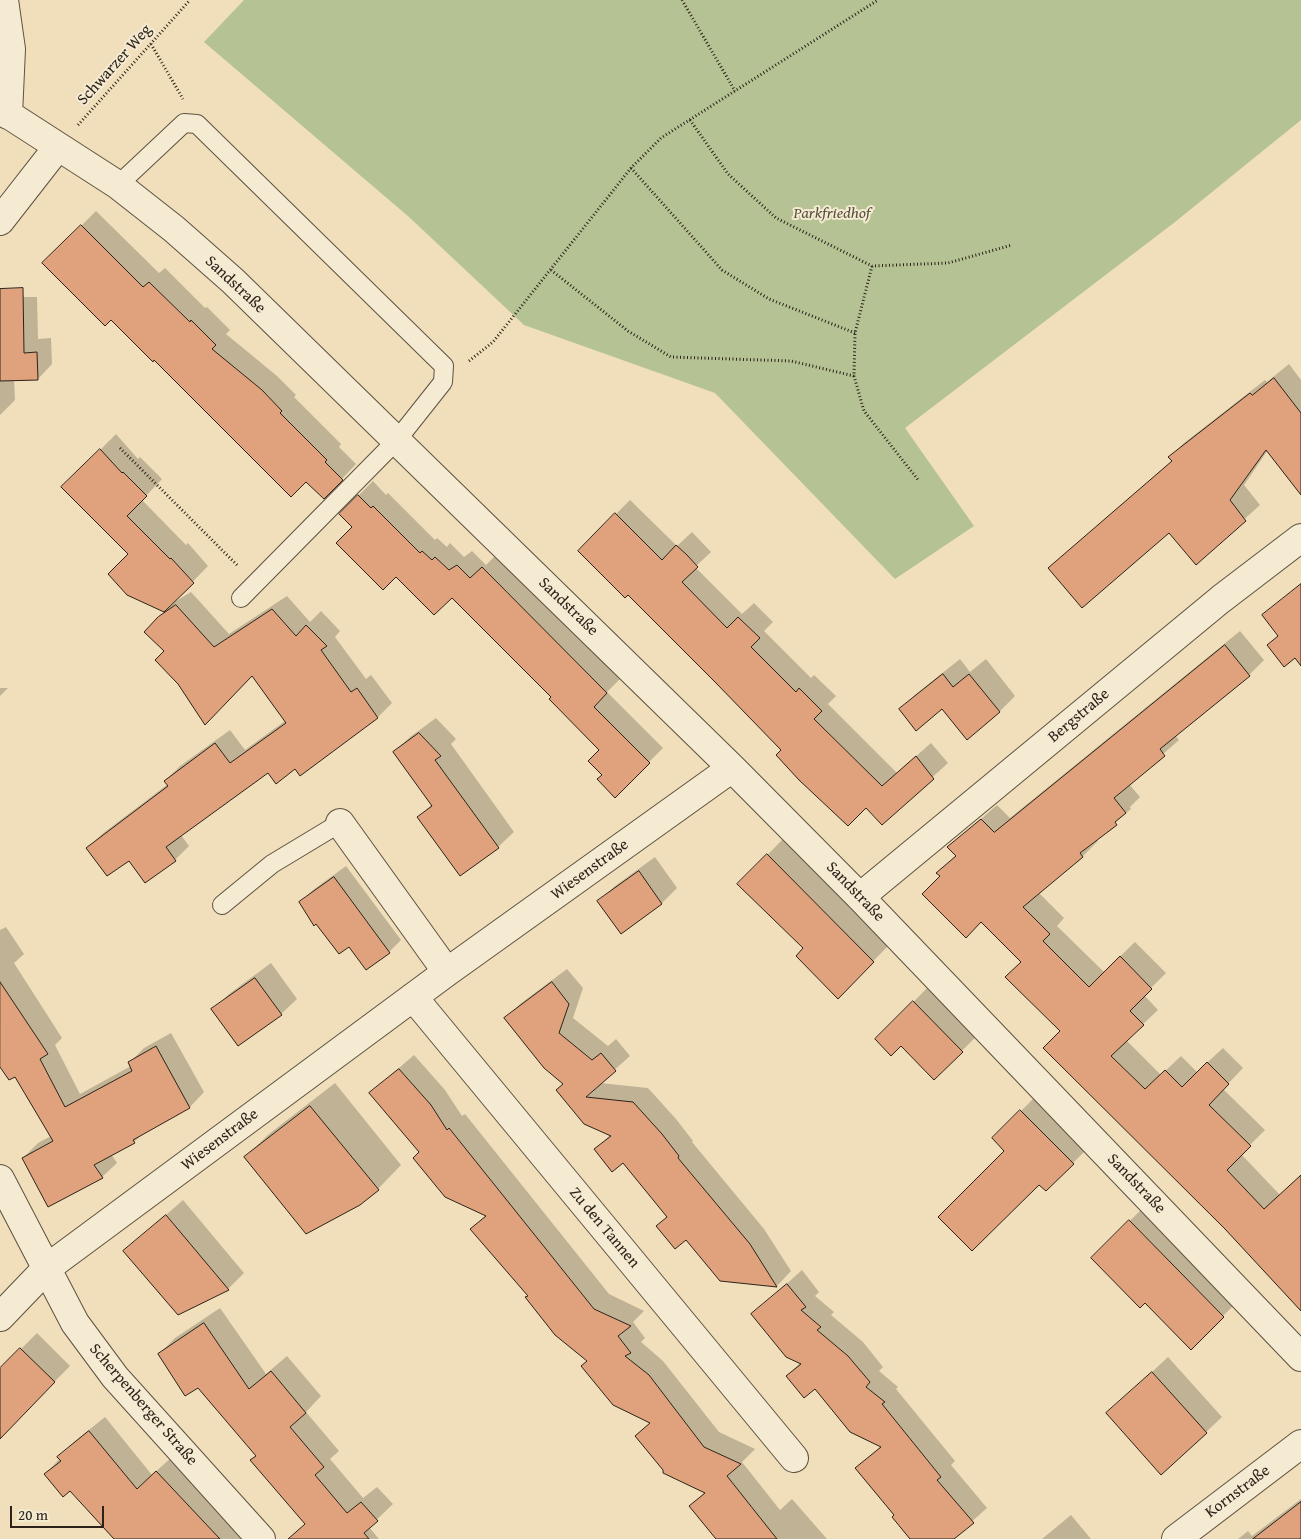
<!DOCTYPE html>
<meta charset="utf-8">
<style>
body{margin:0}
#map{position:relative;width:1301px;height:1539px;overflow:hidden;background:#f0dfba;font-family:"Gentium Book Plus",serif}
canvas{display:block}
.scale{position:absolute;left:10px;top:1506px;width:94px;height:22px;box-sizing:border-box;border:2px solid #2c2219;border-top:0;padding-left:6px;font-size:15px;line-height:18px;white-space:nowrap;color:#2c2219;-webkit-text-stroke:4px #f5ead2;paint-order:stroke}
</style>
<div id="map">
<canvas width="1301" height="1539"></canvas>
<div class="scale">20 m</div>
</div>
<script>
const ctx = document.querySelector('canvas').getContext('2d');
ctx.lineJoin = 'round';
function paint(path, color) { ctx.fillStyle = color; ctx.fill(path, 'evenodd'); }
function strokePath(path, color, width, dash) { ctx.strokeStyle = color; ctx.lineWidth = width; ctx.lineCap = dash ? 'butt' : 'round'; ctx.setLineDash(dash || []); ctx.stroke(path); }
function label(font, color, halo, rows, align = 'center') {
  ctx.font = font + ' "Gentium Book Plus",serif'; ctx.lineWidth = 4; ctx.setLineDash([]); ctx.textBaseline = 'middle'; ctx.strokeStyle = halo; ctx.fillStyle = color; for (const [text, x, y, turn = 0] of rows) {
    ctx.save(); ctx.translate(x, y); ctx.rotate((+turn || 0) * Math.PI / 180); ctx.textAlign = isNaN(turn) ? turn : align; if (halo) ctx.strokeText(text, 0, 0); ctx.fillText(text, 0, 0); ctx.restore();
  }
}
paint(new Path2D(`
 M 244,0 L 1301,0 L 1301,120 L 1175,222 L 905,428 L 974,526 L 895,579 L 715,393 L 524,325 L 409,217 L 204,42 Z`), '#b5c394');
paint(new Path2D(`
 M 96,211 L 159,273 L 165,268 L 205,308 L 207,307 L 230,330 L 226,334 L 277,376 L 296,395 L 294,397 L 341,444 L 339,447 L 356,464 L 324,498 L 306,480 L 154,359 L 111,318 L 44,263 Z
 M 0,297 L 37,297 L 38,339 L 51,338 L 52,364 L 38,379 L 14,379 L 15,400 L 0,415 Z
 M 1289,364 L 1301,380 L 1301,470 L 1268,450 L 1244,485 L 1260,505 L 1196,563 L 1169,531 L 1050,568 L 1173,460 L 1170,457 L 1184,443 L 1265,380 L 1267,382 Z
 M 116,434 L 138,459 L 140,457 L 162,479 L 142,500 L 186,545 L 188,543 L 208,566 L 171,604 L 191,592 L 229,634 L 287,596 L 310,622 L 321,611 L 340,631 L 335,637 L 366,679 L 371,675 L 392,703 L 378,717 L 300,774 L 296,768 L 268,771 L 181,835 L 189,846 L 175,860 L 129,859 L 88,848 L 102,834 L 168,784 L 165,781 L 180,766 L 230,730 L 245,750 L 285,721 L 252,675 L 166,651 L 145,632 L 165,611 L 128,594 L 130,554 L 63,487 Z
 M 373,481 L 386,495 L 388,493 L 435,540 L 437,538 L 447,547 L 450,543 L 464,557 L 472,551 L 486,565 L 497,554 L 621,678 L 607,692 L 663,748 L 615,796 L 603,774 L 601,750 L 553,697 L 452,596 L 353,527 L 340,514 Z
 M 630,500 L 677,546 L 692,532 L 711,552 L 695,567 L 742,614 L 754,603 L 773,622 L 764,631 L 811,678 L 814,675 L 836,696 L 828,704 L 897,773 L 931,743 L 948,763 L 882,823 L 866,806 L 783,750 L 628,593 L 579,551 Z
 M 1240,631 L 1264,660 L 1249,675 L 1175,735 L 1179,740 L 1129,784 L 1140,797 L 1130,807 L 1131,809 L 1096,839 L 1098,841 L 1083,856 L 1039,893 L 1064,918 L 1057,926 L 1104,972 L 1135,942 L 1166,973 L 1144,995 L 1158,1010 L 1126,1040 L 1161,1075 L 1181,1056 L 1197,1072 L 1223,1048 L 1243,1068 L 1223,1089 L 1265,1130 L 1241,1154 L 1280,1195 L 1301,1175 L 1301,1308 L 1061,1031 L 1022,962 L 938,873 L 956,855 L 949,847 L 997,805 L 1010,818 Z
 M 960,659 L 970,672 L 986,659 L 1015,696 L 1000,711 L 943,707 L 900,709 L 916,694 Z
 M 0,688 L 8,688 L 0,696 Z
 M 436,718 L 456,739 L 451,744 L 514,832 L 498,847 L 419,817 L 432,804 L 394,752 L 410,737 Z
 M 783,839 L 889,945 L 838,997 L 805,948 L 739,884 Z
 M 655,857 L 677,888 L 662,903 L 621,932 L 599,901 L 615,886 Z
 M 346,866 L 401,940 L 389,952 L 301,902 L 313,890 Z
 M 6,927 L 24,954 L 14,963 L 62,1038 L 55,1045 L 80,1094 L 131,1066 L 129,1063 L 144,1048 L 171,1033 L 204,1092 L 190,1107 L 144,1133 L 134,1142 L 111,1154 L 117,1163 L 102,1177 L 23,1158 L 38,1143 L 51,1136 L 15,1075 L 0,1065 L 0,930 Z
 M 271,963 L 297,999 L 281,1014 L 213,1010 L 229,994 Z
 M 567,969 L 583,988 L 573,1018 L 608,1046 L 616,1039 L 630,1056 L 600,1083 L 648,1088 L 676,1119 L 693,1141 L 692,1142 L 764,1229 L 791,1271 L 777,1286 L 721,1280 L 686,1238 L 658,1226 L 668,1216 L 623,1161 L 595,1150 L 610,1135 L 506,1018 L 520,1004 Z
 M 929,986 L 978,1035 L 934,1078 L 901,1044 L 877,1039 Z
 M 414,1055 L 445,1090 L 462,1116 L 465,1114 L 609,1294 L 644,1311 L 633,1322 L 645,1338 L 641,1342 L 663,1361 L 719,1432 L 755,1449 L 742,1462 L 780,1510 L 792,1499 L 827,1539 L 717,1539 L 691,1506 L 705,1492 L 664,1470 L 637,1436 L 651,1422 L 589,1360 L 472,1229 L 486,1215 L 420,1152 L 370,1093 Z
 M 335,1083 L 401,1165 L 378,1189 L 245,1157 L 269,1134 Z
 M 1041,1091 L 1093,1143 L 1046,1190 L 994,1138 Z
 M 183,1200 L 244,1273 L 228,1289 L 178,1314 L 125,1251 Z
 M 1151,1200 L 1244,1295 L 1191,1348 L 1145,1302 L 1092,1258 Z
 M 802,1270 L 819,1292 L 815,1296 L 834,1312 L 831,1315 L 863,1342 L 883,1367 L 879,1371 L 898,1387 L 896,1389 L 955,1461 L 951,1465 L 987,1508 L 952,1539 L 913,1539 L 857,1468 L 882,1445 L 816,1388 L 787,1376 L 801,1362 L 753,1314 Z
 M 220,1308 L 266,1374 L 287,1356 L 321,1396 L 306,1412 L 339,1451 L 330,1459 L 363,1498 L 377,1487 L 393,1504 L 369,1527 L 379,1539 L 298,1539 L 306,1523 L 252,1460 L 257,1455 L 198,1386 L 159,1354 L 175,1338 Z
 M 37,1333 L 70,1366 L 0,1437 L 0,1370 Z
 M 1168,1357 L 1222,1417 L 1206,1432 L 1108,1413 Z
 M 105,1417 L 152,1475 L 172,1457 L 249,1539 L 116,1539 L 70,1489 L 46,1474 L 74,1442 Z
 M 1301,1499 L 1301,1539 L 1238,1539 L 1248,1531 L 1252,1536 Z
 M 1071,1515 L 1091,1539 L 1042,1539 Z`), '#0003');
const building = new Path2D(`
 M 81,225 L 143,287 L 149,282 L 190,322 L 191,320 L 216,345 L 212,349 L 262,390 L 282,411 L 280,413 L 327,460 L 325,462 L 343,480 L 324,499 L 306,482 L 291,497 L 154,360 L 153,362 L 111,320 L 105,326 L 42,263 Z
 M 23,288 L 24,353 L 37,352 L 38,380 L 0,381 L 0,289 Z
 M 1274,378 L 1301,413 L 1301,495 L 1266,450 L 1230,500 L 1246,521 L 1196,565 L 1169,533 L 1082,608 L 1048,568 L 1172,461 L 1168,457 L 1250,393 L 1252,395 Z
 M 100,449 L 122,473 L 123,472 L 147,496 L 127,516 L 170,559 L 171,558 L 194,583 L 164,612 L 127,595 L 108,574 L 128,554 L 61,487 Z
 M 358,495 L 371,508 L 373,506 L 420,553 L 422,551 L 432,560 L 435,557 L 449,570 L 457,565 L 470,578 L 482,567 L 607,693 L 594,707 L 650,763 L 615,798 L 597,779 L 602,775 L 588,761 L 599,750 L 549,699 L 551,697 L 452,598 L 434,615 L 396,577 L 383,590 L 336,543 L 352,527 L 339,514 Z
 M 615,513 L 662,560 L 676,545 L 687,555 L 698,567 L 682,582 L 727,628 L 738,617 L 760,638 L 751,647 L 796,692 L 799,688 L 822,711 L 814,719 L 882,786 L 916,756 L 934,779 L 882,825 L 866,808 L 848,826 L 799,780 L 776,755 L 781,750 L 715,682 L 628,595 L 625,598 L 578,551 Z
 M 1301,584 L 1301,666 L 1295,658 L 1284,667 L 1267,645 L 1278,636 L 1262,615 Z
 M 176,605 L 214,647 L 272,609 L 296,636 L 306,625 L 327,646 L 321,650 L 351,692 L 357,688 L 378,718 L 300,776 L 295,769 L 276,784 L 268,773 L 166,847 L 176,861 L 145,883 L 129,861 L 107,876 L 86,848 L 168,786 L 164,781 L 215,743 L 230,763 L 286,723 L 252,676 L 205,725 L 178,684 L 155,660 L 164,651 L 144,632 L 158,617 Z
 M 1225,645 L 1250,676 L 1160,749 L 1165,756 L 1114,798 L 1126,813 L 1115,822 L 1117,825 L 1080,853 L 1083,857 L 1023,907 L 1050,934 L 1043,941 L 1089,987 L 1120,956 L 1152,989 L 1130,1011 L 1144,1025 L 1111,1056 L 1145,1089 L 1165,1070 L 1182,1087 L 1207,1062 L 1229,1084 L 1209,1105 L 1251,1146 L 1227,1170 L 1264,1209 L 1301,1175 L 1301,1311 L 1225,1229 L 1043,1048 L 1060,1031 L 1005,977 L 1021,962 L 981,922 L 966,938 L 922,894 L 940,876 L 936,873 L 956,856 L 947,847 L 981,819 L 994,832 Z
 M 943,674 L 953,687 L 969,674 L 1000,712 L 967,740 L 942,709 L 916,731 L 899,709 Z
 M 419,733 L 441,756 L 435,760 L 499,848 L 460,876 L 417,817 L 432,806 L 393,752 Z
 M 767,854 L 874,962 L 838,999 L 796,956 L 803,948 L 737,884 Z
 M 639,871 L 662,904 L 621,934 L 597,901 Z
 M 334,877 L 390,953 L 366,970 L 349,947 L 339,954 L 316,924 L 314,926 L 299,902 Z
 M 255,978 L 282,1015 L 238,1046 L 211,1009 Z
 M 0,982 L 48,1054 L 40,1059 L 65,1107 L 132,1071 L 128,1062 L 156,1046 L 190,1108 L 133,1140 L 135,1143 L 94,1165 L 103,1178 L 48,1207 L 22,1158 L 53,1141 L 15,1077 L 9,1080 L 0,1067 Z
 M 552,982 L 569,1004 L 559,1033 L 592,1060 L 601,1053 L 616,1071 L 586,1097 L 633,1102 L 662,1134 L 679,1156 L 678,1158 L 750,1244 L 777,1287 L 720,1281 L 686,1240 L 675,1249 L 656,1226 L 667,1217 L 623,1163 L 612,1172 L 594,1149 L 611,1136 L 584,1124 L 556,1090 L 563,1084 L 544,1068 L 504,1018 Z
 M 913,1001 L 963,1052 L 934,1080 L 901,1046 L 891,1056 L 875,1039 Z
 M 399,1069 L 431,1105 L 447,1130 L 449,1128 L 594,1309 L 631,1326 L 618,1336 L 631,1353 L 625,1356 L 649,1375 L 704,1447 L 741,1464 L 727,1476 L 777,1539 L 716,1539 L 689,1506 L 705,1493 L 663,1473 L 663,1470 L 635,1436 L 650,1423 L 613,1405 L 581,1366 L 587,1361 L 555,1335 L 525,1297 L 528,1296 L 470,1229 L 486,1216 L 445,1197 L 413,1158 L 419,1152 L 369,1093 Z
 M 310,1106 L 379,1190 L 360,1205 L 306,1234 L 244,1157 Z
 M 1020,1110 L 1074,1164 L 1046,1191 L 1039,1185 L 972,1251 L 938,1217 L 1004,1151 L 992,1138 Z
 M 166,1215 L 229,1290 L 178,1315 L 123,1251 Z
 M 1129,1220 L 1224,1317 L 1191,1350 L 1145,1303 L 1140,1308 L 1091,1258 Z
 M 787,1284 L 806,1307 L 801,1310 L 821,1327 L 817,1330 L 848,1356 L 870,1382 L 866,1387 L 885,1402 L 882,1404 L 941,1477 L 937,1480 L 974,1523 L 954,1539 L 910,1539 L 892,1517 L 894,1515 L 855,1468 L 881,1447 L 850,1432 L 815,1389 L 804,1398 L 786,1376 L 801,1364 L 786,1357 L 751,1314 Z
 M 204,1323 L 249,1389 L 271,1371 L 306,1413 L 290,1427 L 324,1467 L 315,1475 L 347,1513 L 361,1502 L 378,1521 L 364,1533 L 369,1539 L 288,1539 L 305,1524 L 250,1460 L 256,1456 L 198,1388 L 185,1396 L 158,1354 Z
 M 20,1348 L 55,1382 L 0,1439 L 0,1368 Z
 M 1152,1372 L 1207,1433 L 1161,1475 L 1106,1413 Z
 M 89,1431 L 137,1489 L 156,1471 L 220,1539 L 114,1539 L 70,1491 L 63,1497 L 44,1474 L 61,1461 L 57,1457 Z
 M 1301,1502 L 1301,1539 L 1253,1539 Z`);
paint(building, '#dfa27c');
strokePath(building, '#2c2219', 1);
const lane = new Path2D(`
 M 118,185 L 184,123 L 197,124 L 444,366 L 443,382 L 397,440 L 241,598
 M 222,905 L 272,864 L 340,823`);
const street = new Path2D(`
 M 4,0 L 11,49 L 8,115
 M 0,109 L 118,185 L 174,229 L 233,281 L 732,768 L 860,897 L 1301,1357
 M 0,221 L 57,148
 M 340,823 L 447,972
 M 860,897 L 1221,599 L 1301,538
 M 413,997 L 794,1458
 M 0,1179 L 75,1323 L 115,1377 L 261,1539
 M 0,1317 L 47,1268 L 447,972 L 732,768
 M 1176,1539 L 1301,1444`);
strokePath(lane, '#5d5141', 20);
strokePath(street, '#5d5141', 30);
strokePath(new Path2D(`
 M 682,0 L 735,91
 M 151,44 L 183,99
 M 690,120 L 728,174 L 776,218 L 872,266 L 948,263 L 1012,245
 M 78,125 L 190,0
 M 631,168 L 722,270 L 769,299 L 855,333
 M 872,266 L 855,333 L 854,376 L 864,411 L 919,481
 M 551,270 L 628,331 L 671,357 L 791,361 L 854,376
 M 469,361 L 493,342 L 631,168 L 661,138 L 878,0
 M 120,448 L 238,566`), '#2c2219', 3, [1, 2.5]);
strokePath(lane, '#f5ead2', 18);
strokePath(street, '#f5ead2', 28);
label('16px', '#2c2219', '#f5ead2', [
 ["Schwarzer Weg",115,65,-48],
 ["Sandstraße",235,285,43],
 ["Sandstraße",568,607,44],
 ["Bergstraße",1079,716,-40],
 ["Wiesenstraße",590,870,-36],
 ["Sandstraße",855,892,46],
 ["Wiesenstraße",220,1140,-37],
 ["Sandstraße",1136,1184,46],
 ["Zu den Tannen",604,1228,50],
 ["Scherpenberger Straße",143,1405,49],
 ["Kornstraße",1238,1492,-37]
]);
label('italic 16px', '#55523e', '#f5ead2', [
 ["Parkfriedhof",832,214]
]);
</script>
